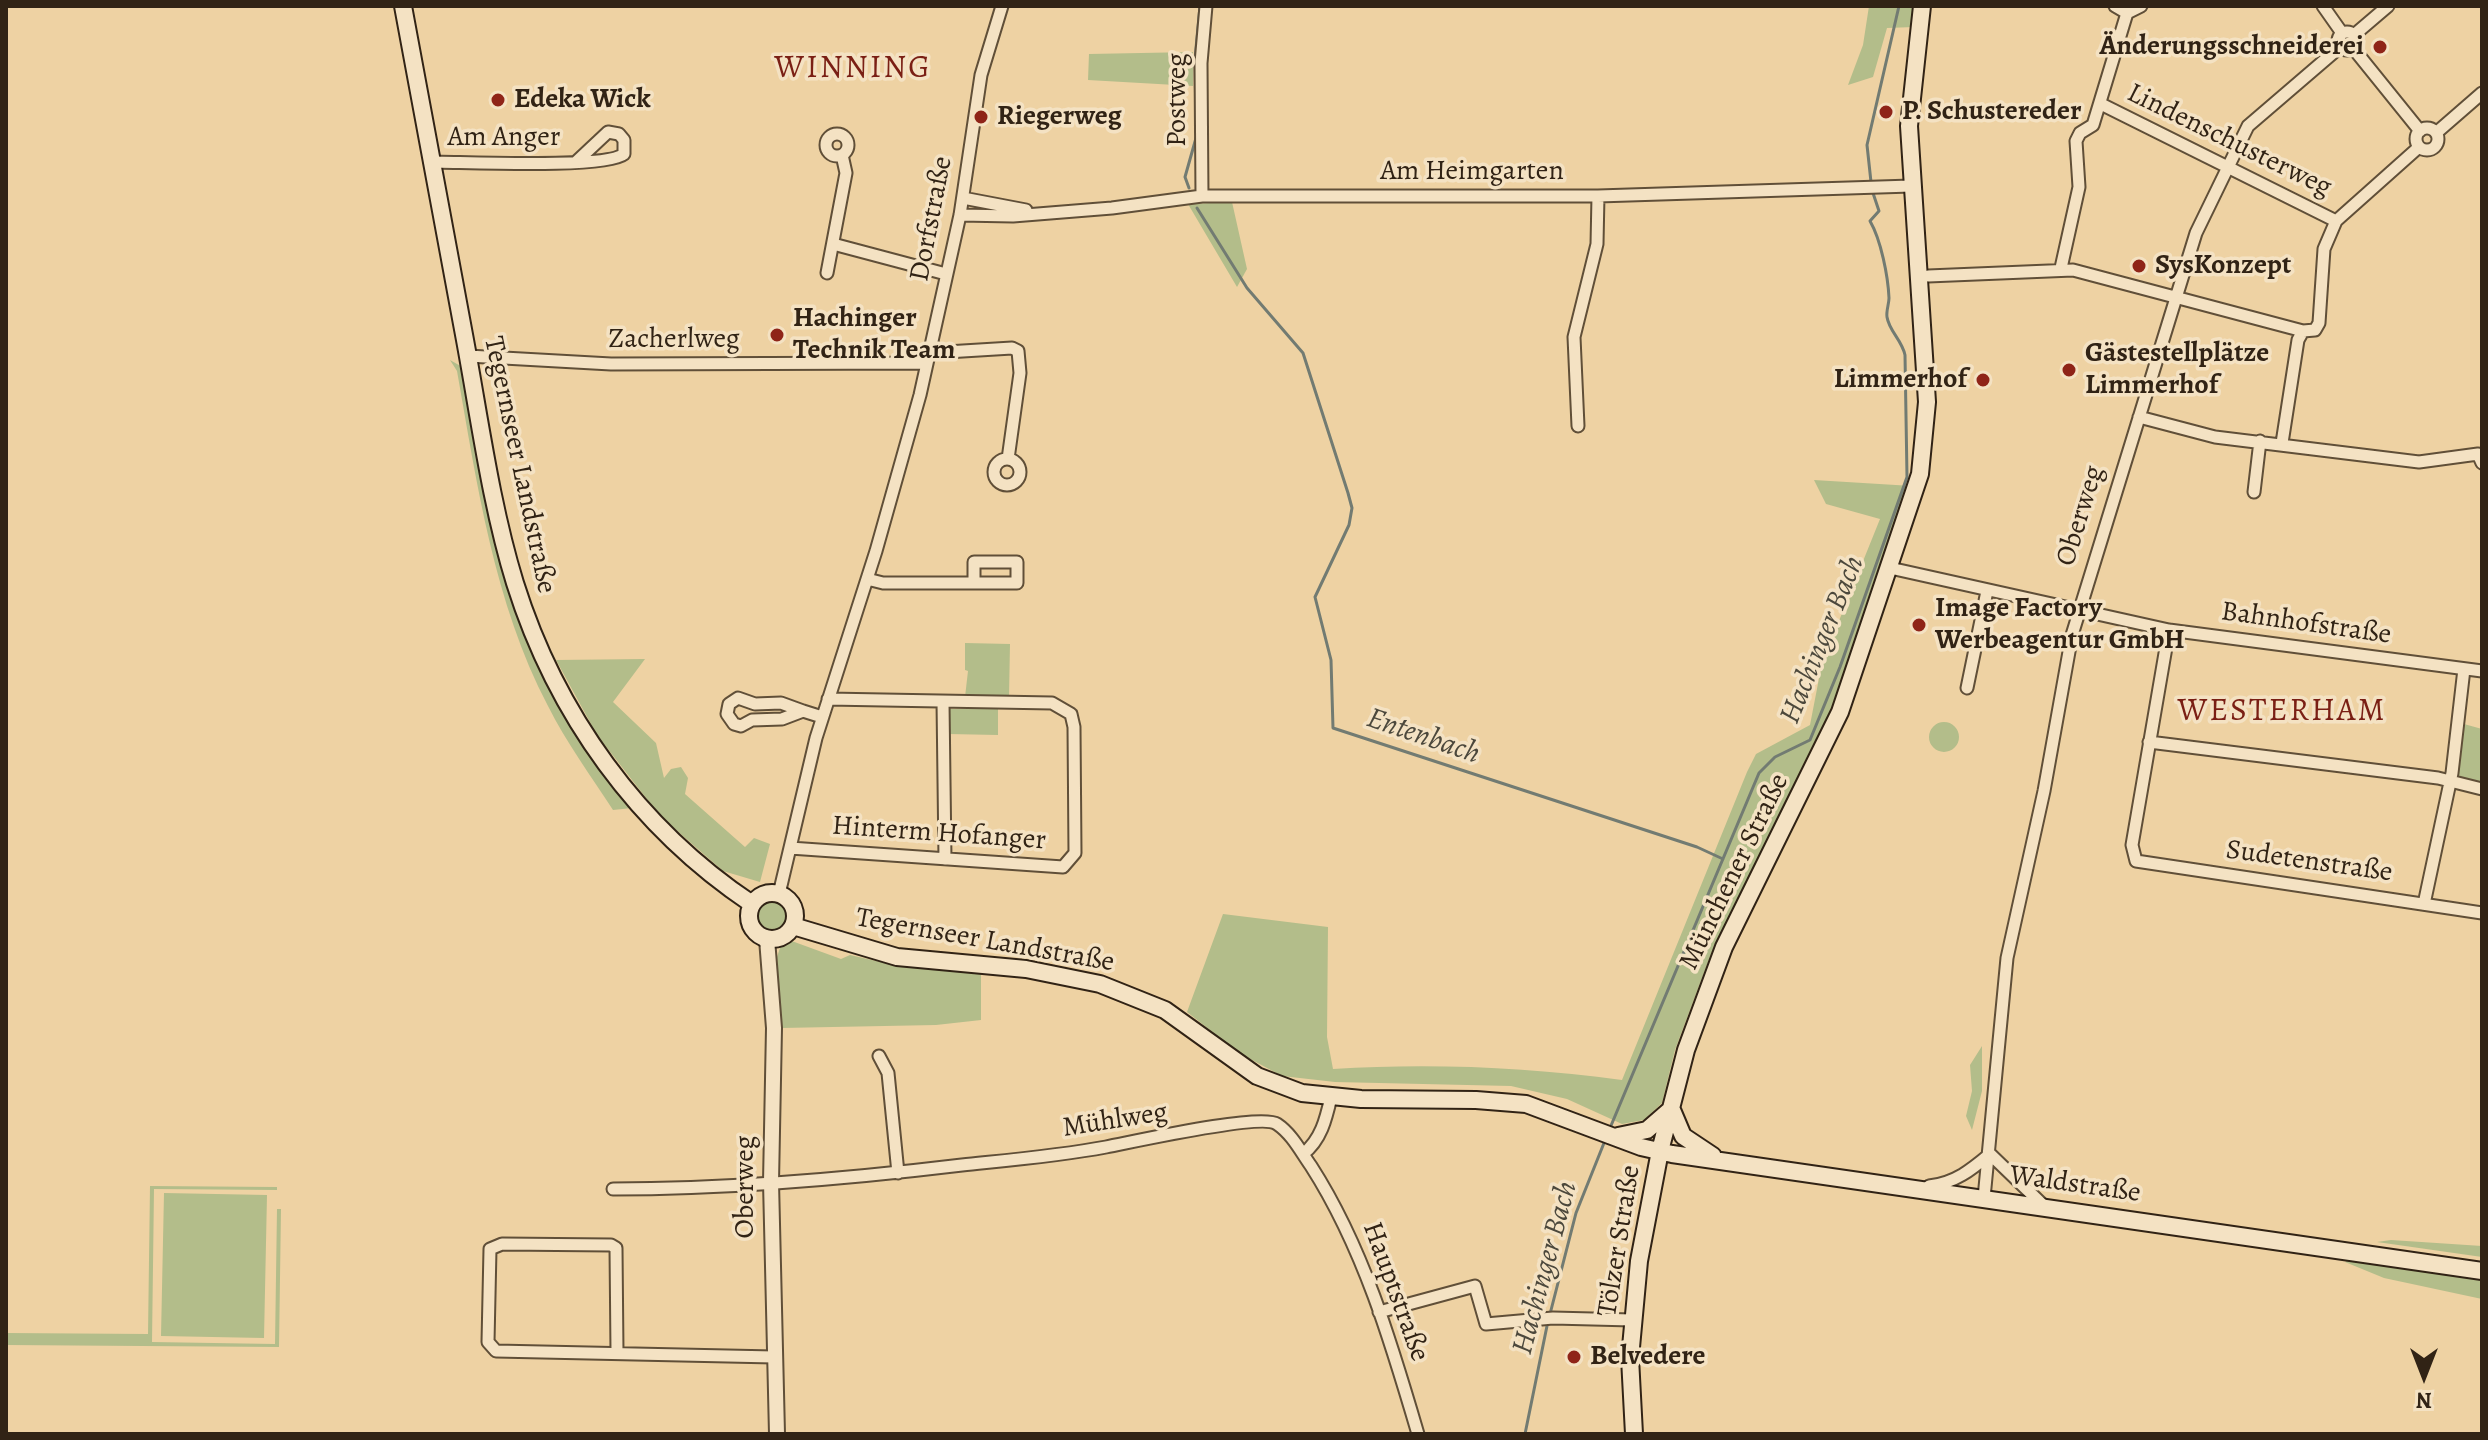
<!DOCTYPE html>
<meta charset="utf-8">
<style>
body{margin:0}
#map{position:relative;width:2488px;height:1440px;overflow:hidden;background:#eed2a3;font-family:Alegreya,serif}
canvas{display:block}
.frame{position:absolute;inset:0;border:8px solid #312315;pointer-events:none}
.north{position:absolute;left:2384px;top:1336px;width:80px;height:80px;-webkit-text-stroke:6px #f4e2c3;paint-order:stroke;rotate:180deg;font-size:22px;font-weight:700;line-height:32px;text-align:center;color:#312315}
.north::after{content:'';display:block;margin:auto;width:28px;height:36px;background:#312315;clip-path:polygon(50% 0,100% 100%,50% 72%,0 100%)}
</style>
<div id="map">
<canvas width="2488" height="1440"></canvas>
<div class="frame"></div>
<div class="north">N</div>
</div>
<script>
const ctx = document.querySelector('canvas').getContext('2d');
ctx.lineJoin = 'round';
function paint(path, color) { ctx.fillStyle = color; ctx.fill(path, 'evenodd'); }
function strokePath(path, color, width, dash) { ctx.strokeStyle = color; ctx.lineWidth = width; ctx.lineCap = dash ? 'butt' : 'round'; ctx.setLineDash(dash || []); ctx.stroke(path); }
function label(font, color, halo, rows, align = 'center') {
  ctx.font = font + ' Alegreya,serif'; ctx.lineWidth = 7; ctx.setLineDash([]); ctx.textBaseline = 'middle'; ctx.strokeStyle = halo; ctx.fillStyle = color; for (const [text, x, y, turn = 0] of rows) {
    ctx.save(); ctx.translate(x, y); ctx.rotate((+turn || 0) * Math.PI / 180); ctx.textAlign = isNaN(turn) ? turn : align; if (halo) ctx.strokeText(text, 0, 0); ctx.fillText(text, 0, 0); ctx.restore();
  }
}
paint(new Path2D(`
 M 1869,6 L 1916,6 L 1914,27 L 1887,28 L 1873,77 L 1848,85 L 1863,45 Z
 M 1193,52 L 1193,86 L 1088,80 L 1089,54 Z
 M 1232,202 L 1247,269 L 1237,287 L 1188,204 Z
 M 450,360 L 464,368 L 513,594 L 632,808 L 613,810 C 591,776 566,742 548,706 C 494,603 477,484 457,371 Z
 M 1814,480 L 1912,486 L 1834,709 L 1714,946 L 1675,1050 L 1662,1103 L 1644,1120 L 1622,1124 L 1567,1099 L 1511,1086 L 1335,1082 L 1282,1076 L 1239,1053 L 1187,1012 L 1223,914 L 1328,927 L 1327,1037 L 1333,1069 C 1429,1063 1526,1067 1622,1080 L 1747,772 L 1756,754 L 1810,725 L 1822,663 L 1880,519 L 1826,504 Z
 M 965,643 L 1010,644 L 1009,697 L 965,697 L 968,671 L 965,670 Z
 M 645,659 L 613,702 L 656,743 L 664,778 L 671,769 L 681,767 L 688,778 L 685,794 L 745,847 L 754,838 L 770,844 L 760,882 L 723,871 L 660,816 L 597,735 L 556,660 Z
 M 948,709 L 998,709 L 998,735 L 948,734 Z
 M1929 737a15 15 0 1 1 30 0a15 15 0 1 1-30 0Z
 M 2464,724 L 2482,729 L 2482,786 L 2457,779 Z
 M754 916a17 17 0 1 1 34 0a17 17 0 1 1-34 0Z
 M 789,940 L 841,959 L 850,955 L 885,963 L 981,971 L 981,1020 L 936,1025 L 781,1028 L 777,957 L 781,945 Z
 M 1982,1046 L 1982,1091 L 1972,1130 L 1966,1116 L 1972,1091 L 1970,1065 Z
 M 150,1186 L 277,1187 L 277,1190 L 154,1189 L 152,1342 L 275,1344 L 277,1209 L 281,1209 L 279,1347 L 6,1345 L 6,1333 L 148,1334 Z
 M 164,1193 L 267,1195 L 264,1338 L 161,1336 Z
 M 2391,1240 L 2482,1246 L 2482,1257 L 2377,1242 Z
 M 2350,1259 L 2482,1279 L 2482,1299 L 2384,1278 L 2345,1262 Z`), '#b3bd8a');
strokePath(new Path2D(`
 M 1196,126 L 1195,59 L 1200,6
 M 1871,182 L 1867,145 L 1899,6
 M 1189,188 L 1185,177 L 1196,138
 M 1197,208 L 1247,288 L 1303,353 L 1348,493 L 1352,508 L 1349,525 L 1315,597 L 1331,660 L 1333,728 L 1697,847 L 1723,859
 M 1610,1128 L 1759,773 L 1775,757 L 1810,740 L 1840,667 L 1907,477 L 1905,355 C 1902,340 1889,331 1887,317 C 1886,311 1889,304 1889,298 C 1888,276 1881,240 1870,221 L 1879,211 L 1872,190
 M 1550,1314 L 1576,1213 L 1606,1138
 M 1525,1434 L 1548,1321`), '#727b72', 3);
const minor = new Path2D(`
 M 2115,6 L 2127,13
 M 2323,6 L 2342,33
 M2338 41a9 9 0 1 1 18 0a9 9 0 1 1-18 0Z
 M 2354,35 L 2388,6
 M 2353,48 L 2420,131
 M 2101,104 L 2336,221
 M2416 139a11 11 0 1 1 22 0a11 11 0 1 1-22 0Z
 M 2436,133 L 2482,93
 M826 145a11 11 0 1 1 22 0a11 11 0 1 1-22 0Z
 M 432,162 C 464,162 606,169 624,154 L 624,140 L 619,134 L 608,132 L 576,162
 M 1202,196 L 1201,63 L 1206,6
 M 963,198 L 1026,210
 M 960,215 L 1013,216 L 1112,208 L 1202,196 L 1598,196 L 1911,186
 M 833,244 L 946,274
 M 2061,268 L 2079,187 L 2076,141 L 2080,133 L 2093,125 L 2127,13 L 2141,6
 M 827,273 L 846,173 L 842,155
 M 1928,276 L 2073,270 L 2303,331
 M 930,353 L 1012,348 L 1018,351 L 1020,373 L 1008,459
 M 468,356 L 611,364 L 927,363
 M 2139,417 L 2215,437 L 2419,462 L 2478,454 L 2482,463
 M 1578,426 L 1574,337 L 1597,244 L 1598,196
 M 2282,443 L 2298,340 L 2303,331 L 2315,330 L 2319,323 L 2324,249 L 2336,221 L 2419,147
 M994 472a13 13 0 1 1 26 0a13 13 0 1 1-26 0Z
 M 2254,492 L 2260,441
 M 1890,568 L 2169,630 L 2482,671
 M 867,579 L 883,583 L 1017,583 L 1017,562 L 974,562 L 974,583
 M 2169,630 L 2132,845 L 2136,861 L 2482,913
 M 1967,688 L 1987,591
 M 943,702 L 945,859
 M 803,711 L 781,703 L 755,704 L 738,698 L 729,704 L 727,714 L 734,724 L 741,726 L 752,720 L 782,719 L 803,711 L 822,717
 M 2149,742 L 2438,778 L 2482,789
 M 790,848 L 1063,867 L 1075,853 L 1074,727 L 1071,714 L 1052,703 L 828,699
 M 779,894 L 816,738 L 876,551 L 920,395 L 960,215 L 981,75 L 1002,6
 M 2424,904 L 2452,773 L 2464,669
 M 879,1056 L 888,1073 L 898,1173
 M 1303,1154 C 1321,1140 1326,1119 1331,1097
 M 1990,1154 L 2044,1206
 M 1929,1186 C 1955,1183 1971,1170 1990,1154
 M 613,1189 C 730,1189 846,1179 962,1165 C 1010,1160 1058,1156 1106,1147 C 1133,1142 1261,1113 1277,1124 C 1292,1134 1301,1152 1311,1166 C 1363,1247 1391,1342 1418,1434
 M 1984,1198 L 2007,958 L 2044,791 L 2072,635 L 2196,233 L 2248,126 L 2340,47
 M 1379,1312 L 1475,1286 L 1486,1324 L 1553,1318 L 1632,1320
 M 617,1352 L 616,1248 L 611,1245 L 502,1244 L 490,1249 L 488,1342 L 496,1351 L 774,1357`);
const tertiary = new Path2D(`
 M 767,939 L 774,1028 L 771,1182 L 777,1434`);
const secondary = new Path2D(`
 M 403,6 C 424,117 444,229 465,340 C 480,421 491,505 515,583 C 556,714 638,828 752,904
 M749 916a23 23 0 1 1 46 0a23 23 0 1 1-46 0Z
 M 793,926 L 897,957 L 1026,969 L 1100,984 L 1165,1010 L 1257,1076 L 1302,1093 L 1361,1099 L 1476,1100 L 1526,1104 L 1641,1147 L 1672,1154 L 2482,1271
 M 1672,1110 L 1683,1136 L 1713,1156
 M 1618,1136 L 1647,1130 L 1670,1110
 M 1634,1434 L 1630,1358 L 1639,1261 L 1660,1151 L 1686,1050 L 1724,947 L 1840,712 L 1920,474 L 1927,402 L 1909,126 L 1922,6`);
strokePath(minor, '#604f38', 15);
strokePath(tertiary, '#604f38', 18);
strokePath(secondary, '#312315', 20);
strokePath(minor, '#f4e2c3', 11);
strokePath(tertiary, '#f4e2c3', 14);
strokePath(secondary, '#f4e2c3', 16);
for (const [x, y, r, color] of [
 [2380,47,8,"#8f2418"],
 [498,100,8,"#8f2418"],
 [1886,112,8,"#8f2418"],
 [981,117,8,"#8f2418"],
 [2139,266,8,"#8f2418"],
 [777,335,8,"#8f2418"],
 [2069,370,8,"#8f2418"],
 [1983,380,8,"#8f2418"],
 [1919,625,8,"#8f2418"],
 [1574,1357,8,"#8f2418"]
]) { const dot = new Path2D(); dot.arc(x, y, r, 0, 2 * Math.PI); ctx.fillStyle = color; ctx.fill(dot); strokePath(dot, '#f4e2c3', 3); }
label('bold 28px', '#312315', '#f4e2c3', [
 ["Änderungsschneiderei",2364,47,"right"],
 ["Edeka Wick",514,100],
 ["P. Schustereder",1902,112],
 ["Riegerweg",997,117],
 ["SysKonzept",2155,266],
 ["Hachinger",793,319],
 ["Technik Team",793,351],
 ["Gästestellplätze",2085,354],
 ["Limmerhof",2085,386],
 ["Limmerhof",1967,380,"right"],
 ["Image Factory",1935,609],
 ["Werbeagentur GmbH",1935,641],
 ["Belvedere",1590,1357]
], 'left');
label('28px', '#312315', '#f4e2c3', [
 ["Postweg",1178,100,-90],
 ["Am Anger",504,138],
 ["Lindenschusterweg",2229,141,26],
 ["Am Heimgarten",1472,172],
 ["Dorfstraße",932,219,-79],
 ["Zacherlweg",674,340],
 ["Tegernseer Landstraße",519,465,78],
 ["Oberweg",2081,516,-73],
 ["Bahnhofstraße",2306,624,8],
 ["Hinterm Hofanger",939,834,4],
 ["Sudetenstraße",2309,862,8],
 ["Münchener Straße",1735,872,-64],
 ["Tegernseer Landstraße",985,941,10],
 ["Mühlweg",1115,1121,-9],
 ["Waldstraße",2075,1185,8],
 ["Oberweg",746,1187,-90],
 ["Tölzer Straße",1620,1241,-81],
 ["Hauptstraße",1395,1292,70]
]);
label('italic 30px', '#4c483c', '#f4e2c3', [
 ["Hachinger Bach",1823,640,-68],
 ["Entenbach",1423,737,19],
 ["Hachinger Bach",1546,1268,-75]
]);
ctx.letterSpacing = '2px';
label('32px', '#7a1f14', '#f4e2c3', [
 ["WINNING",853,69],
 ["WESTERHAM",2282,712]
]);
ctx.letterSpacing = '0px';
</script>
